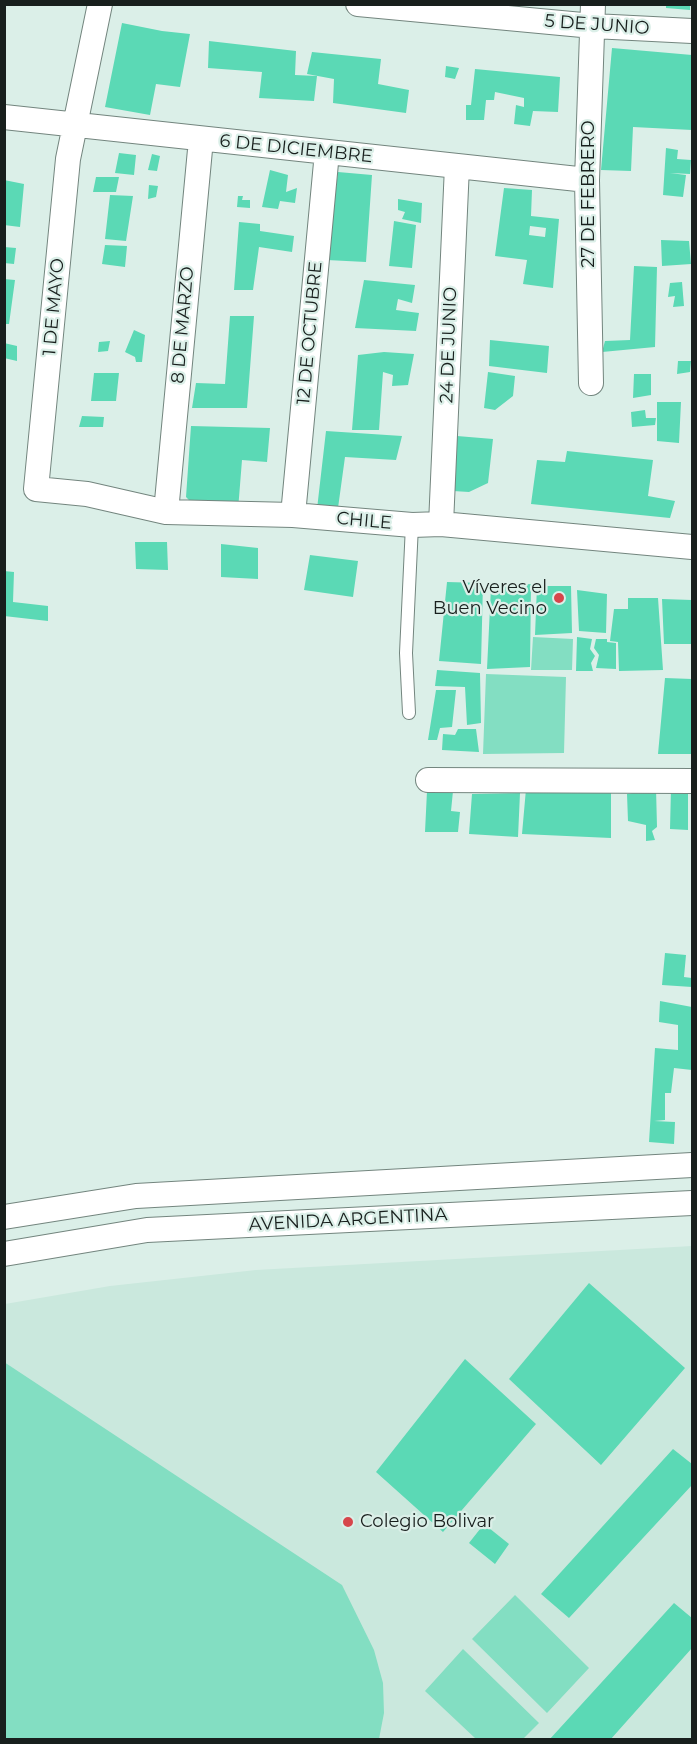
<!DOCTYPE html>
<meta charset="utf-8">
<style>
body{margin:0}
#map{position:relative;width:697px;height:1744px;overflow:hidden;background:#dbefe8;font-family:Montserrat,sans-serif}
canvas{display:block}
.frame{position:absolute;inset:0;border:6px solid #181f1d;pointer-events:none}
</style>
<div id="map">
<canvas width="697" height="1744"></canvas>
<div class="frame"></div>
</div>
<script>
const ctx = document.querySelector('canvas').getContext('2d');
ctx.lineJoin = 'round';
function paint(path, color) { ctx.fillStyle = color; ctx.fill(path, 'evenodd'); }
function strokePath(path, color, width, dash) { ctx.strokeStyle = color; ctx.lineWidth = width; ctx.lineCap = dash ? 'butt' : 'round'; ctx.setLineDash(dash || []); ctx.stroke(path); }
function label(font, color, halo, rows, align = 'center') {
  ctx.font = font + ' Montserrat,sans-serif'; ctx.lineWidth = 4.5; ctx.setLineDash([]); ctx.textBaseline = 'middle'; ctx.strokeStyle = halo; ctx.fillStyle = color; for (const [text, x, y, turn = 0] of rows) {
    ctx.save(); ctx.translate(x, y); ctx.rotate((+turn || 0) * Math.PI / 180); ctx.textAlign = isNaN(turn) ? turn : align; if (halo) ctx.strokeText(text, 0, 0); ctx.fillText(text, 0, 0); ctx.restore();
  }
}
paint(new Path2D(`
 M 692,1246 L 692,1739 L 5,1740 L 5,1304 L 110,1286 L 256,1270 Z`), '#cae8dd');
paint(new Path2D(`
 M 533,637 L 573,639 L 572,670 L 531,670 Z
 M 486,674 L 566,677 L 564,753 L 483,754 Z
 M 4,1362 L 342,1585 L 374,1650 L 383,1683 L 384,1713 L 379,1739 L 5,1739 Z
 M 515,1595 L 589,1668 L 547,1713 L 472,1639 Z
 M 463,1649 L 539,1723 L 523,1739 L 476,1739 L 425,1691 Z`), '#83dec2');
paint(new Path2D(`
 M 666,4 L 690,4 L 690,10 L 666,8 Z
 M 122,23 L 162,31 L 190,34 L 180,87 L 156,84 L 150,115 L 105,107 Z
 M 209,41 L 296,51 L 295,75 L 317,76 L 314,101 L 259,98 L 262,72 L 208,68 Z
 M 612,48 L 692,55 L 692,130 L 633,127 L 631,171 L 601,170 Z
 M 312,52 L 381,59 L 378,84 L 409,90 L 406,113 L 333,103 L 334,79 L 307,74 Z
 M 446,66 L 459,68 L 455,79 L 445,77 Z
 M 475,69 L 560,77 L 558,112 L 533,111 L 530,126 L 514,124 L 516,105 L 524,107 L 524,98 L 495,92 L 494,100 L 486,100 L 484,120 L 466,120 L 466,105 L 471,105 Z
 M 666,148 L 678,150 L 677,159 L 691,160 L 690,174 L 670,173 L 686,175 L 683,197 L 663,195 Z
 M 119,153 L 136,155 L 134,175 L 115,173 Z
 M 152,154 L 160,156 L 157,171 L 148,170 Z
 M 270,170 L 288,175 L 286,192 L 297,188 L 295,203 L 280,201 L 278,209 L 262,207 Z
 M 338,172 L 372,175 L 366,262 L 327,260 Z
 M 96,177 L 119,177 L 116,192 L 93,192 Z
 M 4,180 L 24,184 L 20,227 L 4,225 Z
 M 149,185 L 158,186 L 156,197 L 148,199 Z
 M 504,188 L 532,190 L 531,216 L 559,219 L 553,288 L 523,284 L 527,260 L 495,256 ZM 530,226 L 546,228 L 545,237 L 529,235 Z
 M 110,195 L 133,196 L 126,241 L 105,239 Z
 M 238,196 L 243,196 L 242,200 L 250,200 L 250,208 L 237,207 Z
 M 398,199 L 422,203 L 421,223 L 402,219 L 405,212 L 398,210 Z
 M 394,221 L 416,225 L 412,268 L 389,266 Z
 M 239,222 L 260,224 L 260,231 L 294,236 L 292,252 L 259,247 L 253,290 L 234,290 Z
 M 661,240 L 689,241 L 691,264 L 662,266 Z
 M 105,245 L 127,246 L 125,267 L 102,264 Z
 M 4,247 L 16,248 L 14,264 L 4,263 Z
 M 634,266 L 657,267 L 655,347 L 602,352 L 605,341 L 630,340 Z
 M 4,279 L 15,280 L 9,324 L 4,324 Z
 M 364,280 L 415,285 L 412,303 L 398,299 L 396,310 L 419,313 L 416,331 L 355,328 Z
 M 682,282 L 684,306 L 673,307 L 675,296 L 668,297 L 670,283 Z
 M 230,316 L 254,316 L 247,408 L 192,408 L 196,383 L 225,384 Z
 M 134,330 L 145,335 L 142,362 L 136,362 L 135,357 L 125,352 Z
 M 490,340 L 549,346 L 547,373 L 489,366 Z
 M 110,341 L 108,351 L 98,352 L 99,342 Z
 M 4,343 L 17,346 L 17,361 L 4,358 Z
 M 384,352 L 414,354 L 408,385 L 392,386 L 393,375 L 383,372 L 379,430 L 352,430 L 358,355 Z
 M 678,361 L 691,361 L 690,372 L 677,374 Z
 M 488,372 L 515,376 L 513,396 L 495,410 L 484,408 Z
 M 94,373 L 119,373 L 116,401 L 91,401 Z
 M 634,374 L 651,374 L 651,395 L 633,398 Z
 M 657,402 L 681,402 L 679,443 L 657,441 Z
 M 645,410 L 646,418 L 656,418 L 655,425 L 632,427 L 631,412 Z
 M 82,416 L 104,417 L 103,427 L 79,427 Z
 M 191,426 L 270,428 L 267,462 L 242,460 L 238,510 L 193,504 L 186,497 Z
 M 326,431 L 402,436 L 396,460 L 345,457 L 338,508 L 317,509 Z
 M 457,436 L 493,439 L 488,483 L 469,492 L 453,491 Z
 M 567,451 L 653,460 L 648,496 L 675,501 L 670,518 L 531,504 L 537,460 L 565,462 Z
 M 135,542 L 167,542 L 168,570 L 136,569 Z
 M 221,544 L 258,548 L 258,579 L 221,577 Z
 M 310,555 L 358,561 L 353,597 L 304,590 Z
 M 4,571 L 14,572 L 13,602 L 48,606 L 48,621 L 4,616 Z
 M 447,582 L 483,583 L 481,664 L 439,661 Z
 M 531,584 L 530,667 L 487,669 L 491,587 Z
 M 537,586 L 571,586 L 572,633 L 535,635 Z
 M 577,590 L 607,594 L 606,633 L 579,631 Z
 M 628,598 L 658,598 L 663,670 L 619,671 L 618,642 L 610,641 L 614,609 L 628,609 Z
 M 662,599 L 692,600 L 692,644 L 664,644 Z
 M 577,637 L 592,639 L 590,649 L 595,656 L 591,663 L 593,671 L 576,671 Z
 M 596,639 L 607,639 L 607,642 L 616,643 L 616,669 L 596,668 L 599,655 L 594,648 Z
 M 437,670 L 480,673 L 481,723 L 467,725 L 465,687 L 435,686 Z
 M 665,678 L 692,679 L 692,754 L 658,754 Z
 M 436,690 L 456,690 L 452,727 L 440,728 L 437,740 L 428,740 Z
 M 458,729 L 476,729 L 479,752 L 442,750 L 443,734 L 455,735 Z
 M 656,788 L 657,827 L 652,831 L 655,840 L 646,841 L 646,825 L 628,821 L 627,794 Z
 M 671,788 L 688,790 L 688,830 L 670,829 Z
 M 526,789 L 611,791 L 611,838 L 522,834 Z
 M 427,791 L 453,791 L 451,811 L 460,812 L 458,832 L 425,832 Z
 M 520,793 L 518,837 L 469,834 L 472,794 Z
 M 665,953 L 686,955 L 684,977 L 692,978 L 692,987 L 662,985 Z
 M 660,1001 L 692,1007 L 692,1070 L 674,1068 L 671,1093 L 665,1093 L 665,1120 L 654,1121 L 675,1122 L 674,1144 L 649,1142 L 655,1048 L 678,1050 L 678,1025 L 659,1022 Z
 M 589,1283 L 685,1368 L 601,1465 L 509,1379 Z
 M 465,1359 L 536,1424 L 443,1532 L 376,1472 Z
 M 673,1449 L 692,1464 L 692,1485 L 569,1618 L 541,1594 Z
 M 484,1524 L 509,1544 L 495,1564 L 469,1543 Z
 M 674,1603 L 692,1618 L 692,1648 L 610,1740 L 549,1740 Z`), '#5bd9b5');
const lane = new Path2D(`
 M 409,713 L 406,653 L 412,525`);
const street = new Path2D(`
 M 100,4 L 68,159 L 36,489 L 87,494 L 166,512 L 293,515 L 412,525 L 441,524 L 692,547
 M 358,4 L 593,26 L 692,31
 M 4,117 L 587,180
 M 591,383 L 587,180 L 593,4
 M 166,512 L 201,139
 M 293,515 L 327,152
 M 441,524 L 457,166
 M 428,780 L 692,781
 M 4,1217 L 136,1196 L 692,1165
 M 4,1254 L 147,1230 L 692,1203`);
strokePath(lane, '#73857e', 14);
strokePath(street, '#73857e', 26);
strokePath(lane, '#fff', 12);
strokePath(street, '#fff', 24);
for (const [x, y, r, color] of [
 [559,598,6,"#d6464b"],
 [348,1522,6,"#d6464b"]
]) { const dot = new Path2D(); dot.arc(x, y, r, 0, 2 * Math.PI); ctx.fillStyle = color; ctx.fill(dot); strokePath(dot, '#dbefe8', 2); }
label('18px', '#181f1d', '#dbefe8', [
 ["5 DE JUNIO",597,25,4],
 ["6 DE DICIEMBRE",296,149,6],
 ["27 DE FEBRERO",589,194,-90],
 ["1 DE MAYO",54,307,-85],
 ["8 DE MARZO",183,325,-85],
 ["12 DE OCTUBRE",310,333,-85],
 ["24 DE JUNIO",449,345,-88],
 ["CHILE",364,521,5],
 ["AVENIDA ARGENTINA",348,1220,-3]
]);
label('18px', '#181f1d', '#dbefe8', [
 ["Víveres el",547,588],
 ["Buen Vecino",547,609],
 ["Colegio Bolivar",360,1522,"left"]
], 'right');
</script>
